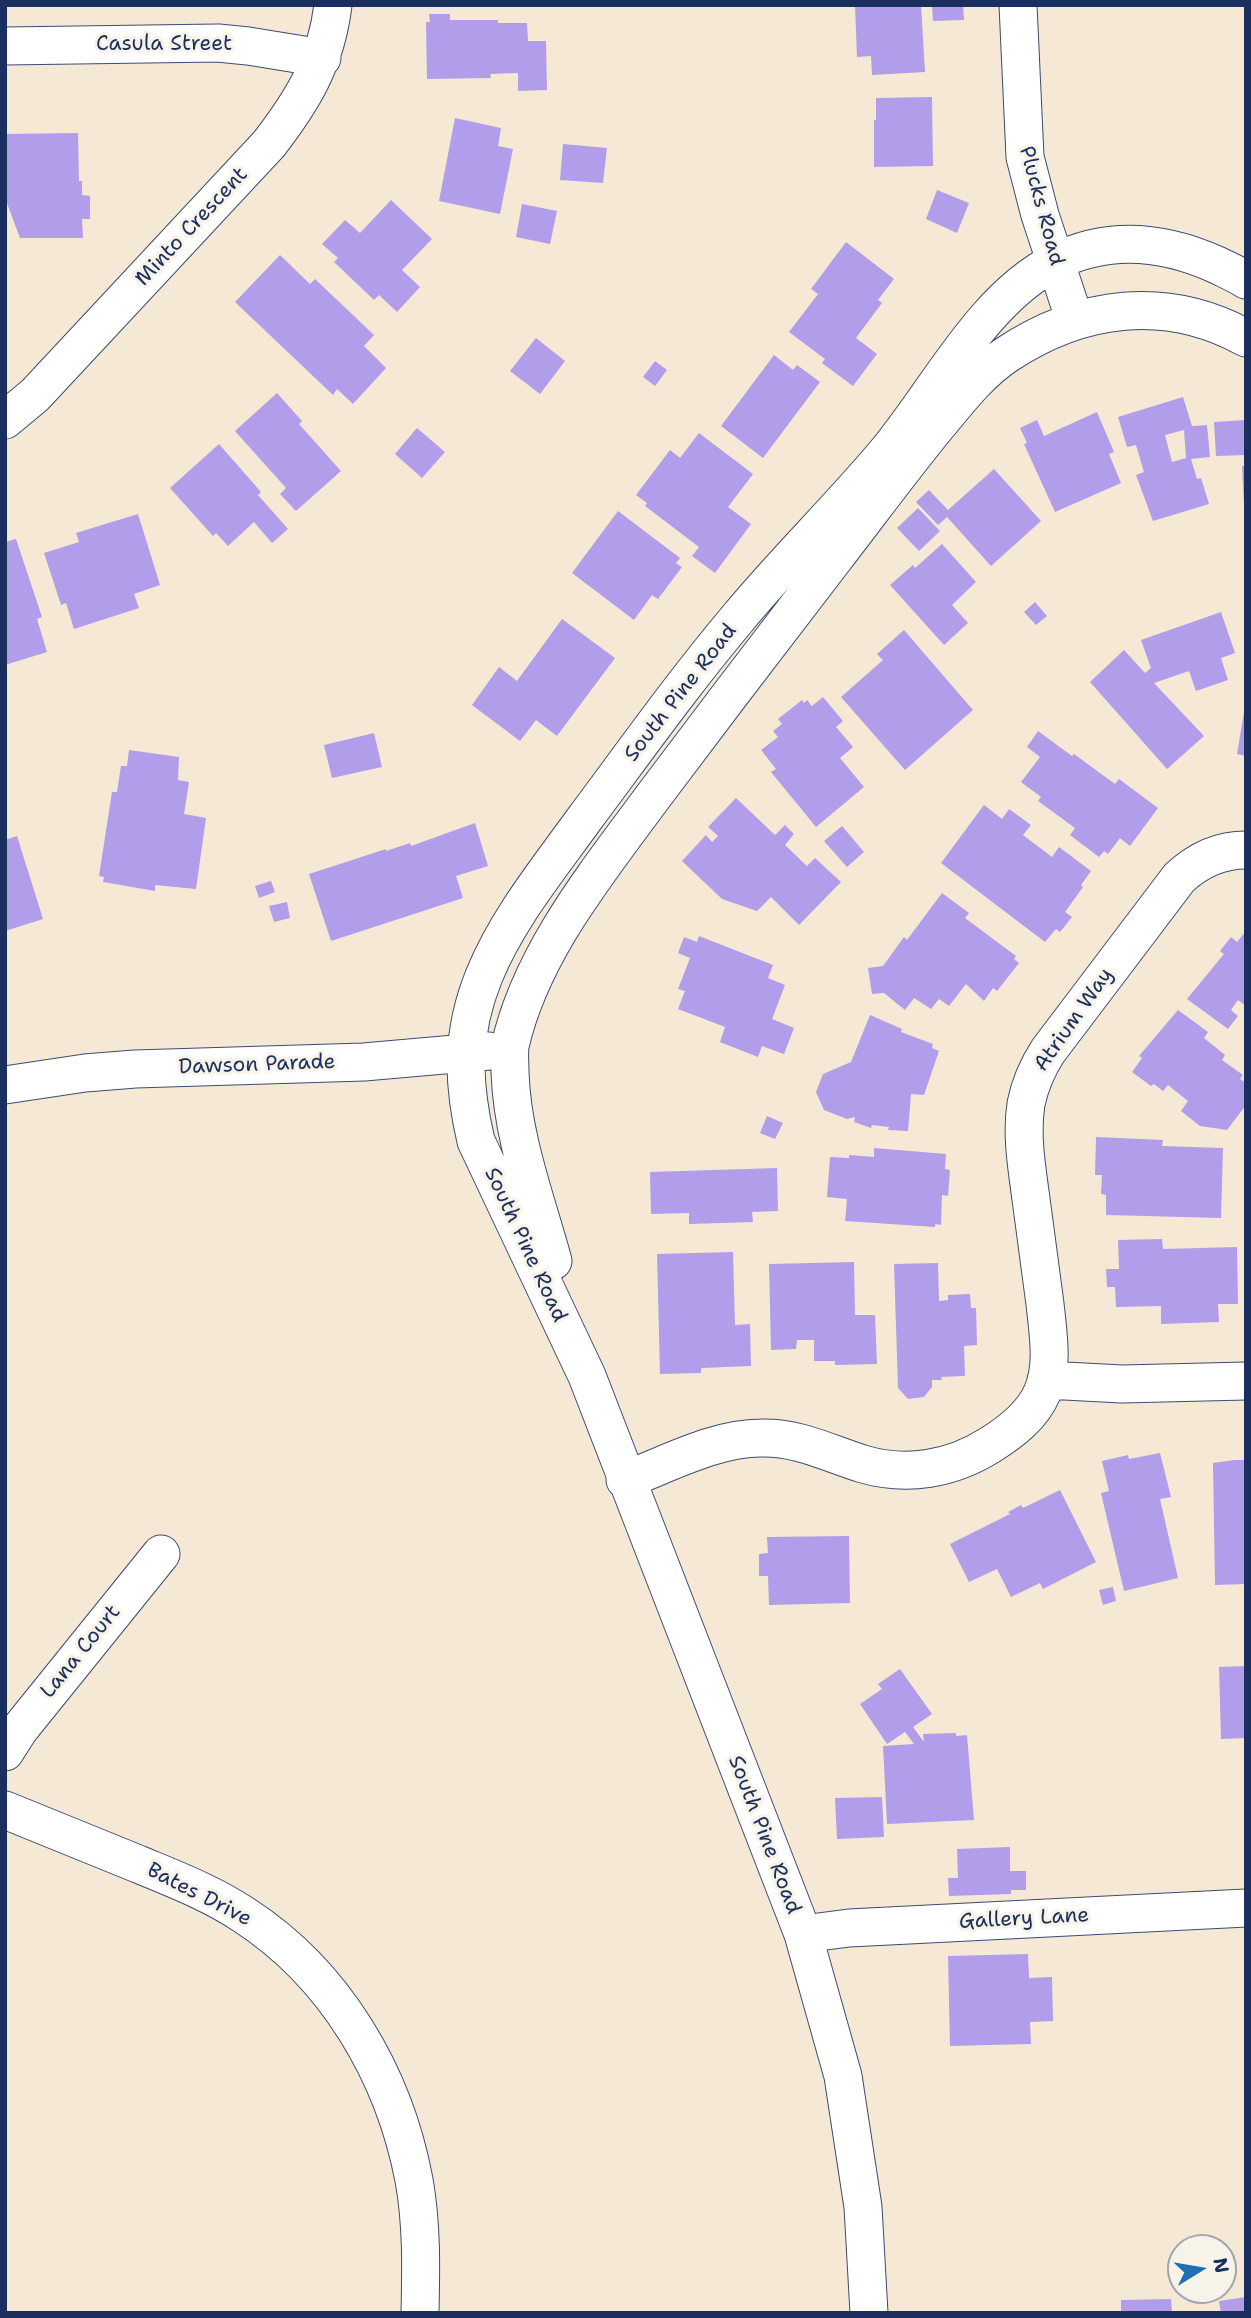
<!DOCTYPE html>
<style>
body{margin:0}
#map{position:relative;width:1251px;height:2318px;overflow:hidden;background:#f5e9d5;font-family:"Shantell Sans",sans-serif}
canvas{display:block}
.frame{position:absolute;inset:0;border:7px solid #1b2f5e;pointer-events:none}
.north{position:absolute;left:1167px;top:2234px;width:70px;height:70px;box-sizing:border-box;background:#f7f3e8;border:2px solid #9fa5b1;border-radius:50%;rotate:79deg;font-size:19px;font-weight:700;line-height:28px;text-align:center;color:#1b2f5e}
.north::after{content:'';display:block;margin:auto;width:24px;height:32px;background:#1f6fb2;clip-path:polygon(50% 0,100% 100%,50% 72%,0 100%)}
</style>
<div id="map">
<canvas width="1251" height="2318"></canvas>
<div class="frame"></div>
<div class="north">N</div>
</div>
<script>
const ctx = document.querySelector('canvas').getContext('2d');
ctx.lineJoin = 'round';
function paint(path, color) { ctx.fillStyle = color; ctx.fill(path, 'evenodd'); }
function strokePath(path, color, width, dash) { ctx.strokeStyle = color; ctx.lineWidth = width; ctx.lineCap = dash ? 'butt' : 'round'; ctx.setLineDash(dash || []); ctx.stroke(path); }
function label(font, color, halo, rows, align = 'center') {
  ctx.font = font + ' "Shantell Sans",sans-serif'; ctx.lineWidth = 6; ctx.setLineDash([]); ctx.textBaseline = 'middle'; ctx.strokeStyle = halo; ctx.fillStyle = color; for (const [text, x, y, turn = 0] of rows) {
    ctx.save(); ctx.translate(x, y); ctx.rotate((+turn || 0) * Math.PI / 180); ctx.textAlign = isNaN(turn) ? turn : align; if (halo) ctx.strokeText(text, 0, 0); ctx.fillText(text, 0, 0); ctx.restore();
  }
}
paint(new Path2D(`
 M 855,5 L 921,5 L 925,72 L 872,75 L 871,56 L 857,57 Z
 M 932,5 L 963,5 L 964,20 L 933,21 Z
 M 429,14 L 450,14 L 450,20 L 498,20 L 498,23 L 527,23 L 528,41 L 546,41 L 547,90 L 518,91 L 518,73 L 490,74 L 491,78 L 427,79 L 426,22 L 430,22 Z
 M 932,97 L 933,166 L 874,167 L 874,120 L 876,120 L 876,98 Z
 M 455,118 L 501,128 L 498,146 L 513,149 L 500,214 L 439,201 Z
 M 78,133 L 79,181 L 82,181 L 82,195 L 90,196 L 90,219 L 82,219 L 83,238 L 20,238 L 5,198 L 5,134 Z
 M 563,144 L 607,148 L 603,183 L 560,180 Z
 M 937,190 L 969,203 L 957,233 L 926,219 Z
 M 391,200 L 432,239 L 402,270 L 420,287 L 397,312 L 379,295 L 374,300 L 334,262 L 338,258 L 322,244 L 345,220 L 360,233 Z
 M 522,204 L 557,211 L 550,244 L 516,237 Z
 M 846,242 L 894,279 L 878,300 L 882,303 L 856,338 L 877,354 L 853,386 L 822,363 L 825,359 L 789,332 L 818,294 L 811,289 Z
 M 280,255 L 310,284 L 315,279 L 374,335 L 364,346 L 386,368 L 353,404 L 337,389 L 333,395 L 235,302 Z
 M 536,338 L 565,361 L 540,394 L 510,371 Z
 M 774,355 L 793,370 L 797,365 L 820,382 L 763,458 L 721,426 Z
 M 655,361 L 667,370 L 655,386 L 643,377 Z
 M 277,393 L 302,421 L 299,424 L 341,471 L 296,511 L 280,494 L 286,488 L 235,431 Z
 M 1183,397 L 1192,426 L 1207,425 L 1210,457 L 1191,459 L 1197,479 L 1201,478 L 1209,504 L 1153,521 L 1136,475 L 1144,472 L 1136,445 L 1127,447 L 1118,417 ZM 1184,430 L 1186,458 L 1172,462 L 1165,435 Z
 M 1097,412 L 1114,452 L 1109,454 L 1121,483 L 1055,512 L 1024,444 L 1027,443 L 1020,428 L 1037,420 L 1044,436 Z
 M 1246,420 L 1246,455 L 1216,456 L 1214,422 Z
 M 417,428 L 445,452 L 422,478 L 395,454 Z
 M 699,433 L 753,474 L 728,507 L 751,524 L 715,573 L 692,556 L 699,547 L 645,506 L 647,503 L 636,495 L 670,450 L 680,458 Z
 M 219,444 L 261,492 L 258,495 L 288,529 L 272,543 L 254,522 L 228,546 L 216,533 L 213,536 L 170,488 Z
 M 1242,466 L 1246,466 L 1246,506 L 1244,506 Z
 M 994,469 L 1041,521 L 991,566 L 947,517 L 938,525 L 916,502 L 929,490 L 948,510 Z
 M 918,508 L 940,531 L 919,551 L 897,528 Z
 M 618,511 L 680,558 L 676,563 L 682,567 L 658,599 L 652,595 L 634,620 L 572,573 Z
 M 138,514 L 160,585 L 134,594 L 139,608 L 74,629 L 66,603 L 61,605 L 44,553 L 79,542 L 76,533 Z
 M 16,539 L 42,617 L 37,619 L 47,652 L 5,665 L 5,542 Z
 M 942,544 L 976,582 L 952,605 L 968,623 L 944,645 L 890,585 L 913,565 L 915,568 Z
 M 1035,602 L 1047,616 L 1036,625 L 1024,612 Z
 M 1221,612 L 1235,653 L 1221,658 L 1228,680 L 1196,691 L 1189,671 L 1154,683 L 1204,736 L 1167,769 L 1090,682 L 1124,650 L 1145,673 L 1151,668 L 1141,640 Z
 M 562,619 L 615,658 L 557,736 L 536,720 L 520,741 L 472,705 L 499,667 L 517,681 Z
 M 904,630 L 973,710 L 905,770 L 841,697 L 883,660 L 877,654 Z
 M 823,697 L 843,721 L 836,727 L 853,747 L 840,758 L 864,787 L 816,827 L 771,772 L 776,769 L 761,750 L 778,737 L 773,731 L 782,724 L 778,719 L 802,700 L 804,703 L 807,700 L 812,706 Z
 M 1244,712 L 1246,713 L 1246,756 L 1237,754 Z
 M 1038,731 L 1072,756 L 1074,754 L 1115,784 L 1119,779 L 1158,808 L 1130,846 L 1120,838 L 1108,854 L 1104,851 L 1099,857 L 1070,835 L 1075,828 L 1038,801 L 1041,797 L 1021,782 L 1040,757 L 1027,747 Z
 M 374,733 L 382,767 L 332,778 L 324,745 Z
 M 129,750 L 179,757 L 178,780 L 189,782 L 184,814 L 206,818 L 196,889 L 155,885 L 155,891 L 103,882 L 104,877 L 99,876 L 112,792 L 117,792 L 121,766 L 127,766 Z
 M 736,798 L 775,835 L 785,825 L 794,834 L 785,845 L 807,866 L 815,858 L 841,882 L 799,925 L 771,897 L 757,911 L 722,899 L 682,861 L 706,835 L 712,842 L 718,836 L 708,827 Z
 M 984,805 L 1002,819 L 1009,809 L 1031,825 L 1023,835 L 1052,857 L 1059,847 L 1091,871 L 1081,885 L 1083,887 L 1065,912 L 1072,917 L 1060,932 L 1056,929 L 1045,942 L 941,863 Z
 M 475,823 L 488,866 L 456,876 L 463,898 L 331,941 L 309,874 L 386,849 L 386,851 L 410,843 L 411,846 Z
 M 842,826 L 864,852 L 847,867 L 824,841 Z
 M 17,836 L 43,919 L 5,931 L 5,840 Z
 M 271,881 L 275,892 L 259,898 L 255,886 Z
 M 942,893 L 969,913 L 965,918 L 1016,956 L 1014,959 L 1019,963 L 997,991 L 993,988 L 984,1001 L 966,984 L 949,1006 L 939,999 L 931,1009 L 914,998 L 905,1010 L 884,993 L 872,994 L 868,968 L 883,966 L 904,937 L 907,940 Z
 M 287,902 L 290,918 L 274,922 L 269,906 Z
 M 1246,931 L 1246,1006 L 1238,1000 L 1231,1010 L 1238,1016 L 1228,1029 L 1187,999 L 1224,954 L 1220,951 L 1231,937 L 1237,942 Z
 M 699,936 L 773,965 L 768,978 L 785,985 L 772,1019 L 794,1028 L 784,1054 L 762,1046 L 758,1057 L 720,1042 L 725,1027 L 678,1009 L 685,991 L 678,989 L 690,958 L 678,953 L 684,937 L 697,942 Z
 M 1178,1010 L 1208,1032 L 1204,1038 L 1225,1055 L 1222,1060 L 1243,1075 L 1240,1079 L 1246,1083 L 1246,1105 L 1227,1130 L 1200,1126 L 1181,1111 L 1188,1101 L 1168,1085 L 1163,1091 L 1154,1084 L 1151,1086 L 1132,1072 L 1142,1058 L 1139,1056 Z
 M 870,1015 L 902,1029 L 901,1032 L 933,1044 L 932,1048 L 939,1051 L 924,1095 L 911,1094 L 908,1131 L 888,1130 L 889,1127 L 872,1125 L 871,1128 L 854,1122 L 855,1117 L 847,1119 L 824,1110 L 816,1092 L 823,1074 L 851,1062 Z
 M 767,1116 L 783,1123 L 775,1139 L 760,1133 Z
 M 1096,1137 L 1163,1140 L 1162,1146 L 1223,1148 L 1221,1218 L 1106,1215 L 1106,1195 L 1101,1194 L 1102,1175 L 1095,1175 Z
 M 874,1148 L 946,1154 L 945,1169 L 950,1170 L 948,1196 L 942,1195 L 941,1225 L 935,1224 L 935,1227 L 845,1221 L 847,1199 L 827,1197 L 830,1157 L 849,1158 L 849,1155 L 874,1157 Z
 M 777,1168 L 778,1211 L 752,1212 L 753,1222 L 689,1224 L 689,1213 L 651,1214 L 650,1172 Z
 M 1162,1239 L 1163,1249 L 1237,1247 L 1238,1304 L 1218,1304 L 1219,1322 L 1161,1324 L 1161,1306 L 1116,1307 L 1115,1287 L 1107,1287 L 1106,1269 L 1119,1269 L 1118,1240 Z
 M 733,1252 L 735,1325 L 750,1324 L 751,1366 L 701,1368 L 701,1373 L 660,1374 L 657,1254 Z
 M 854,1262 L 855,1315 L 875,1315 L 877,1364 L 835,1365 L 835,1361 L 814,1361 L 814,1340 L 797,1340 L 796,1349 L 771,1350 L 769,1264 Z
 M 938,1263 L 939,1301 L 948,1300 L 948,1295 L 970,1294 L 971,1308 L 976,1308 L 977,1345 L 964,1346 L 965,1376 L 941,1377 L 942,1380 L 932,1380 L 932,1387 L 924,1397 L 908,1399 L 898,1388 L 894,1264 Z
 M 1160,1453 L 1171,1497 L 1160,1499 L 1178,1578 L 1124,1591 L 1101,1493 L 1109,1491 L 1102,1461 L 1128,1455 L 1129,1459 Z
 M 1235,1460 L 1246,1460 L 1246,1584 L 1215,1585 L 1213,1463 Z
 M 1060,1490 L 1096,1562 L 1043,1589 L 1040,1583 L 1011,1597 L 997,1569 L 969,1582 L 950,1544 L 1010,1514 L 1008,1512 L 1021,1505 L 1023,1508 Z
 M 849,1536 L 850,1603 L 769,1605 L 768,1576 L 759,1576 L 759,1554 L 768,1553 L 767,1537 Z
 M 1113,1587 L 1116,1601 L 1103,1605 L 1099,1590 Z
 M 1246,1666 L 1246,1738 L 1221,1739 L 1219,1667 Z
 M 900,1669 L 932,1714 L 913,1727 L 924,1742 L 923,1734 L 956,1733 L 956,1736 L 967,1735 L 974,1820 L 887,1824 L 883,1746 L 914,1744 L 905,1732 L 887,1744 L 860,1704 L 882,1689 L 878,1684 Z
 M 882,1797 L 884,1837 L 837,1839 L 835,1798 Z
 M 1010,1847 L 1010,1871 L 1026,1871 L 1026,1890 L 1011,1890 L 1011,1894 L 949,1896 L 948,1878 L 958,1878 L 957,1849 Z
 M 1028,1954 L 1029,1978 L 1052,1977 L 1053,2021 L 1030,2022 L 1031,2044 L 950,2046 L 948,1956 Z
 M 1246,2297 L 1246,2313 L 1221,2313 L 1219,2301 Z
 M 1171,2299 L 1172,2313 L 1121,2313 L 1121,2300 Z`), '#b19de9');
const minor = new Path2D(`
 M 1018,5 L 1025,157 L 1040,215 L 1075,321
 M 5,46 L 218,43 L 248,46 L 322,58
 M 5,420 L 35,395 L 269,144 C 303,100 326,62 333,5
 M 5,1085 L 85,1073 L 135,1069 L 364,1062 L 489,1051
 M 553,1261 C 536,1199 512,1137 510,1072 C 510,1064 509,1054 510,1046 C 531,953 597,873 652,798 C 712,718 773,638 834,559 C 868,515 901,470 937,426 C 958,401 978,374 1006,355 C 1081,305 1166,294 1246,338
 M 1046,1380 L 1122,1384 L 1246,1381
 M 625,1480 C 668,1464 715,1438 761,1438 C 798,1437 828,1453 863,1464 C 907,1477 952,1469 990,1445 C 1011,1432 1032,1416 1042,1393 C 1054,1366 1048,1333 1045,1304 C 1040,1269 1036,1234 1031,1199 C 1027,1169 1021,1135 1026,1104 C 1030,1084 1037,1068 1048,1051 L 1179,878 C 1198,860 1220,850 1246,850
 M 5,1752 L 19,1730 L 161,1554
 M 5,1810 C 50,1828 94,1846 138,1864 C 174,1879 211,1893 244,1915 C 335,1974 394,2074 414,2180 C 422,2224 421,2269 420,2313
 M 803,1934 L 849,1928 L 1246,1908
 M 869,2313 L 863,2207 L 843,2076 L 803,1934 L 587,1376 L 476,1141 C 462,1081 461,1033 484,976 C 507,919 549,868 585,818 C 635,751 684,682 738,618 C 785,561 838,510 885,454 C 937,392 982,299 1055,262 C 1109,235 1164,241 1217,265 C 1227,270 1237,274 1246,280`);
strokePath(minor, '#3c4b70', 39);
strokePath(minor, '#fff', 37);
label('21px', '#1b2f5e', '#f7f3e8', [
 ["Casula Street",164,45],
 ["Plucks Road",1041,206,75],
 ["Minto Crescent",192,227,-47],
 ["South Pine Road",681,693,-52],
 ["Atrium Way",1074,1020,-55],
 ["Dawson Parade",257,1065,-2],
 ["South Pine Road",525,1245,65],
 ["Lana Court",81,1652,-51],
 ["South Pine Road",764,1835,69],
 ["Bates Drive",199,1895,27],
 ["Gallery Lane",1024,1919,-3]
]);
</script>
